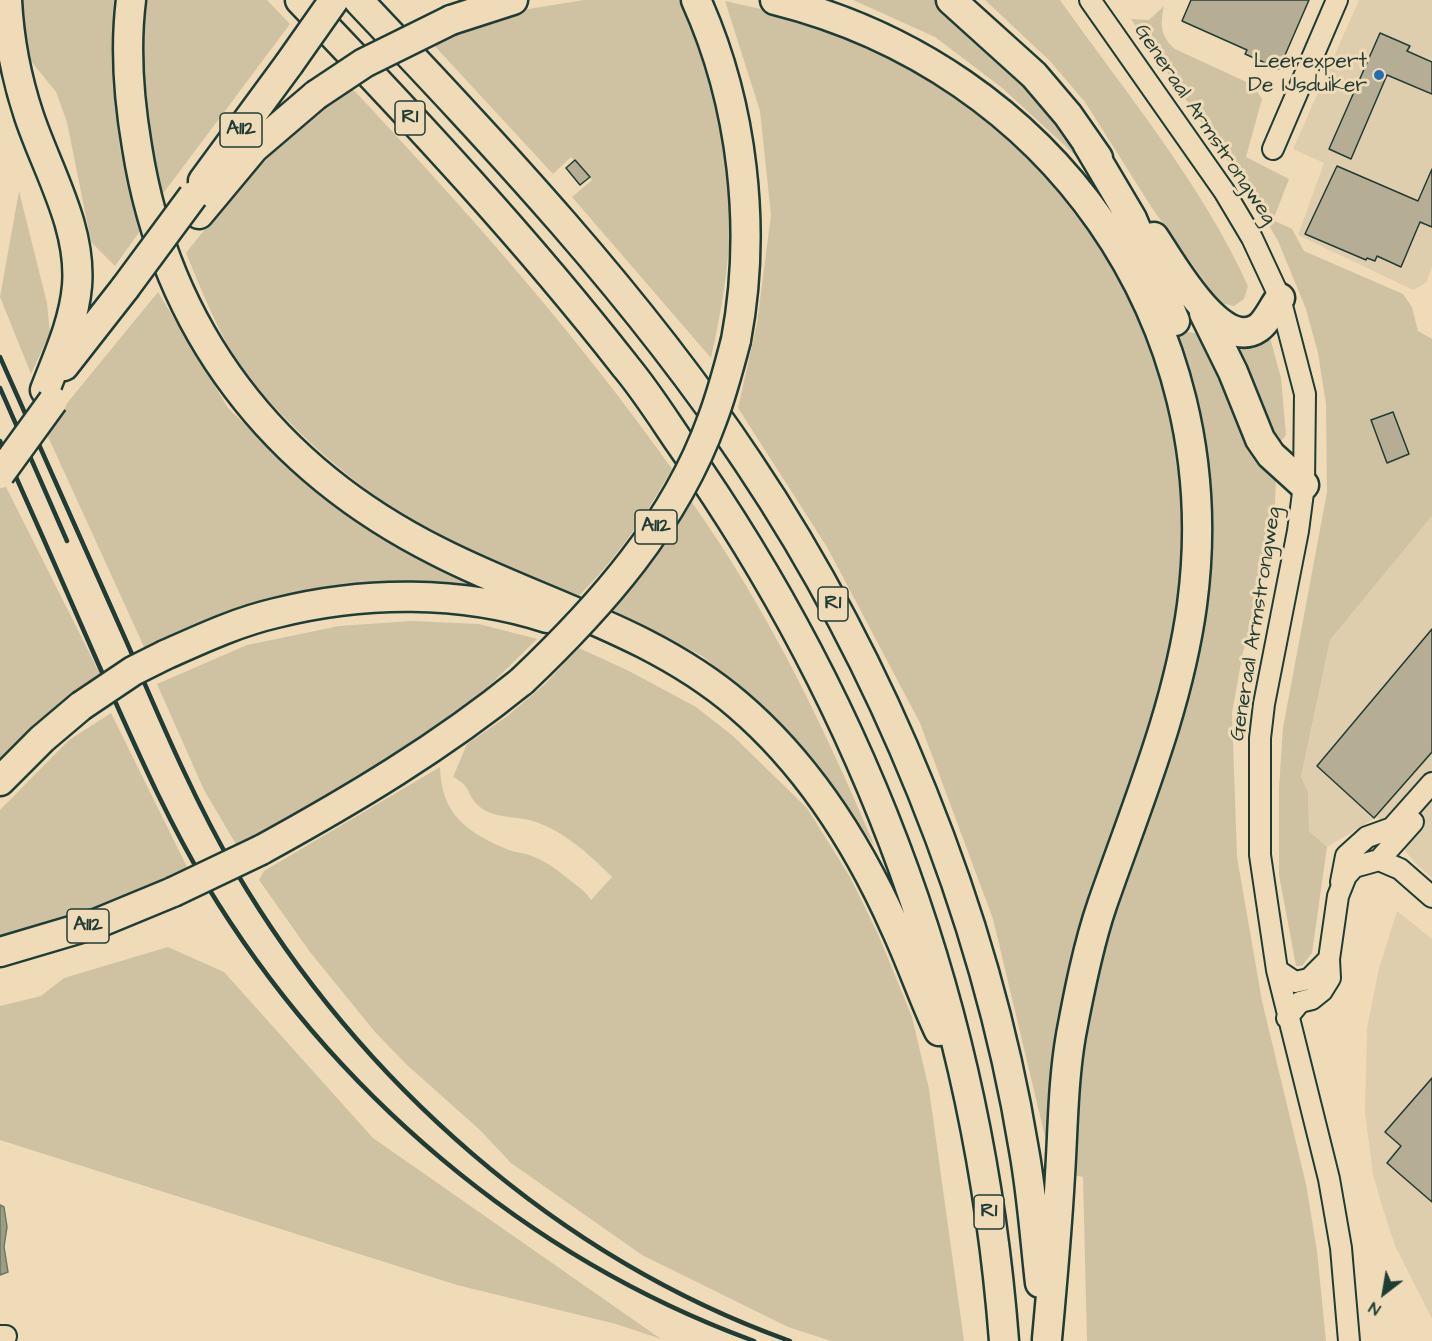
<!DOCTYPE html>
<style>
body{margin:0}
#map{position:relative;width:1432px;height:1341px;overflow:hidden;background:#f0dbb9;font-family:"Architects Daughter",sans-serif}
canvas{display:block}
.north{position:absolute;left:1354px;top:1263px;width:60px;height:60px;-webkit-text-stroke:4px #f0dbb9;paint-order:stroke;rotate:211deg;font-size:16px;font-weight:700;line-height:24px;text-align:center;color:#1f3d34}
.north::after{content:'';display:block;margin:auto;width:21px;height:27px;background:#1f3d34;clip-path:polygon(50% 0,100% 100%,50% 72%,0 100%)}
</style>
<div id="map">
<canvas width="1432" height="1341"></canvas>
<div class="north">N</div>
</div>
<script>
const ctx = document.querySelector('canvas').getContext('2d');
ctx.lineJoin = 'round';
function paint(path, color) { ctx.fillStyle = color; ctx.fill(path, 'evenodd'); }
function strokePath(path, color, width, dash) { ctx.strokeStyle = color; ctx.lineWidth = width; ctx.lineCap = dash ? 'butt' : 'round'; ctx.setLineDash(dash || []); ctx.stroke(path); }
function label(font, color, halo, rows, align = 'center') {
  ctx.font = font + ' "Architects Daughter",sans-serif'; ctx.lineWidth = 6; ctx.setLineDash([]); ctx.textBaseline = 'middle'; ctx.strokeStyle = halo; ctx.fillStyle = color; for (const [text, x, y, turn = 0] of rows) {
    ctx.save(); ctx.translate(x, y); ctx.rotate((+turn || 0) * Math.PI / 180); ctx.textAlign = isNaN(turn) ? turn : align; if (halo) ctx.strokeText(text, 0, 0); ctx.fillText(text, 0, 0); ctx.restore();
  }
}
paint(new Path2D(`
 M 1359,0 L 1432,0 L 1432,267 L 1426,283 L 1413,290 L 1298,235 L 1324,163 L 1293,149 Z
 M 1432,516 L 1432,878 L 1416,864 L 1377,817 L 1327,847 L 1309,831 L 1308,792 L 1301,778 L 1330,640 Z
 M 1397,911 L 1432,939 L 1432,1319 L 1395,1246 L 1383,1209 L 1373,1175 L 1365,1112 L 1367,1028 L 1379,968 Z`), '#dfceae');
paint(new Path2D(`
 M 16,0 L 117,0 L 113,66 L 120,149 L 140,231 L 115,266 L 91,242 L 67,122 L 56,92 L 18,45 Z
 M 144,0 L 267,0 L 290,24 L 162,195 C 145,133 133,64 144,0 Z
 M 584,0 L 680,0 C 707,57 725,126 729,190 C 733,244 723,305 711,358 L 572,197 L 592,180 L 571,157 L 553,174 L 430,41 L 516,11 Z
 M 853,0 L 937,0 L 1018,71 L 1110,187 L 1001,87 L 935,37 Z
 M 985,0 L 1060,0 C 1125,92 1202,184 1248,286 L 1244,299 L 1234,306 L 1220,303 L 1152,208 L 1085,102 L 1049,60 Z
 M 725,1 L 832,25 L 925,72 L 1007,127 L 1086,209 L 1145,321 L 1205,336 L 1276,477 L 1274,528 L 1253,621 L 1243,652 L 1232,713 L 1237,857 L 1262,1001 L 1306,1184 L 1317,1251 L 1326,1341 L 1087,1341 L 1083,1177 L 1053,1170 L 993,919 L 920,723 L 827,547 L 738,408 L 757,323 L 771,215 L 760,111 Z
 M 1164,6 C 1160,24 1160,36 1175,49 L 1253,85 L 1262,99 L 1246,157 L 1289,179 L 1273,220 L 1292,229 L 1304,251 L 1403,294 L 1412,307 L 1418,331 L 1432,339 L 1432,516 L 1330,640 L 1301,777 L 1308,792 L 1309,831 L 1327,847 L 1312,953 L 1302,966 L 1296,966 L 1279,875 L 1279,788 L 1283,728 L 1327,492 L 1326,404 L 1318,353 L 1306,309 L 1278,241 L 1251,195 L 1131,19 L 1149,20 Z
 M 350,86 C 465,209 575,332 672,469 C 644,518 619,555 579,596 C 547,584 513,572 482,558 C 410,524 345,479 289,422 C 273,405 254,388 241,368 C 218,331 202,292 186,253 C 237,188 284,136 350,86 Z
 M 19,191 L 47,303 L 50,333 L 31,374 L 0,297 Z
 M 158,292 L 228,408 L 321,497 L 432,567 L 528,605 L 246,612 L 145,649 L 45,430 Z
 M 1269,334 L 1281,378 L 1286,435 L 1281,441 L 1269,433 L 1231,344 Z
 M 4,483 L 102,678 L 0,767 L 0,489 Z
 M 691,501 C 768,610 823,724 875,847 L 817,763 L 764,707 L 702,656 L 613,610 L 643,575 Z
 M 412,621 L 479,624 L 537,639 C 518,657 500,676 481,693 C 407,754 321,801 237,846 L 204,790 L 157,684 L 247,645 L 339,626 Z
 M 579,648 L 629,671 L 696,707 L 733,736 L 807,808 L 850,877 L 878,934 L 912,1017 L 929,1089 L 964,1341 L 831,1341 L 788,1327 L 642,1255 L 511,1163 L 480,1130 L 407,1065 L 375,1032 L 310,952 L 259,880 L 264,871 L 440,767 C 441,814 467,833 509,850 C 517,853 525,853 532,856 C 546,861 560,872 571,881 C 579,887 586,892 591,900 L 612,877 C 588,853 562,829 529,820 C 512,816 494,818 480,807 C 466,796 473,787 453,777 L 467,744 L 506,717 L 545,684 Z
 M 111,713 L 187,867 L 85,916 L 0,944 L 0,810 L 69,740 Z
 M 168,947 L 224,972 L 373,1138 L 661,1339 L 616,1324 L 457,1285 L 0,1140 L 0,1006 L 41,996 L 64,978 Z`), '#cec2a3');
const water = new Path2D(`
 M 0,1205 L 4,1207 L 7,1227 L 4,1247 L 8,1272 L 0,1275 Z`);
paint(water, '#9d9d84');
strokePath(water, '#6b7764', 1.5);
const building = new Path2D(`
 M 1191,0 L 1309,0 L 1279,69 L 1245,54 L 1247,50 L 1182,21 Z
 M 1380,33 L 1410,46 L 1407,51 L 1432,62 L 1432,94 L 1387,75 L 1351,159 L 1329,149 Z
 M 575,160 L 590,177 L 580,185 L 566,168 Z
 M 1337,166 L 1418,201 L 1432,169 L 1432,227 L 1420,222 L 1401,267 L 1377,256 L 1375,261 L 1367,258 L 1366,260 L 1305,234 Z
 M 1393,412 L 1409,454 L 1387,463 L 1371,420 Z
 M 1432,629 L 1432,752 L 1374,818 L 1317,766 Z
 M 1432,1078 L 1432,1202 L 1387,1163 L 1401,1146 L 1385,1132 Z`);
paint(building, '#b6ae94');
strokePath(building, '#1f3d34', 1.5);
const minor = new Path2D(`
 M 1090,0 L 1224,191 L 1252,238 L 1280,298 L 1305,394 L 1304,485 L 1298,531 L 1264,704 L 1260,738 L 1260,855 L 1277,970 L 1329,1179 L 1341,1248 L 1349,1341
 M 1273,149 L 1337,0
 M 1379,860 L 1413,822
 M 1341,882 L 1346,856 L 1367,837 L 1392,828 L 1432,783
 M 1277,970 L 1295,982 L 1309,979 L 1329,959
 M 1287,1018 L 1300,1002 L 1312,999 L 1322,991 L 1330,978 L 1329,959 L 1338,896 L 1346,876 L 1354,867 L 1379,860 L 1400,869 L 1432,897
 M 0,1336 L 6,1336`);
const highway = new Path2D(`
 M 7,0 C 9,41 16,77 29,116 C 47,170 82,227 77,286 C 74,322 58,356 45,390
 M 131,0 C 125,48 129,100 137,147 C 166,331 273,469 439,552 C 539,603 652,631 738,705 C 807,764 858,844 895,927 C 911,961 923,997 939,1031
 M 300,0 C 413,118 525,238 626,367 C 646,391 663,418 680,443 C 870,713 979,1012 1004,1341
 M 358,0 C 496,146 636,294 748,462 C 883,663 985,911 1024,1150 C 1032,1194 1035,1239 1040,1283
 M 696,0 C 743,104 757,229 736,340
 M 775,0 C 1051,69 1230,321 1192,605 C 1178,709 1136,807 1102,905 C 1088,946 1079,992 1071,1035 C 1063,1081 1063,1128 1060,1175 C 1057,1230 1052,1285 1047,1339
 M 951,0 L 1034,75 L 1068,115 L 1098,158
 M 451,20 L 513,0
 M 1087,143 L 1132,219 L 1175,321
 M 203,181 L 289,64
 M 199,214 L 254,148 L 316,95
 M 1154,237 C 1171,262 1221,353 1258,328 C 1267,322 1273,307 1280,298
 M 1204,313 L 1233,372 L 1260,439 L 1271,455 L 1304,485
 M 64,366 L 125,288
 M 165,655 C 201,639 237,622 276,613 C 363,591 461,590 547,618
 M 0,781 L 42,739 L 81,706
 M 261,850 C 352,800 441,747 522,681
 M 0,952 L 98,923 L 173,892`);
strokePath(minor, '#1f3d34', 24);
strokePath(highway, '#1f3d34', 33);
strokePath(minor, '#f0dbb9', 20);
strokePath(highway, '#f0dbb9', 28);
strokePath(new Path2D(`
 M 0,357 C 43,453 85,549 128,645 C 161,721 193,798 235,870 C 359,1081 558,1258 790,1341
 M 0,388 L 67,541
 M 0,441 C 34,517 68,594 101,670 C 134,743 165,816 206,884 C 331,1091 527,1258 754,1341`), '#1f3d34', 4.5);
const highwayBridge = new Path2D(`
 M 289,64 L 334,0
 M 316,95 L 364,63 L 451,20
 M 125,288 L 193,196
 M 0,474 L 53,401
 M 522,681 C 600,607 675,523 712,420 C 722,394 729,367 736,340
 M 81,706 L 133,671 L 165,655
 M 173,892 L 261,850`);
strokePath(highwayBridge, '#1f3d34', 33, []);
strokePath(highwayBridge, '#f0dbb9', 28);
for (const [x, y, r, color] of [
 [1379,75,6,"#1f6fb2"]
]) { const dot = new Path2D(); dot.arc(x, y, r, 0, 2 * Math.PI); ctx.fillStyle = color; ctx.fill(dot); strokePath(dot, '#f0dbb9', 2); }
for (const [x, y, w] of [
 [410,118,30],
 [241,130,42],
 [656,527,42],
 [833,604,30],
 [88,926,42],
 [989,1212,30]
]) { const box = new Path2D(); box.roundRect(x - w / 2, y - 17, w, 34, 4.5); ctx.fillStyle = '#f0dbb9'; ctx.fill(box); strokePath(box, '#1f3d34', 1.5); }
label('bold 20px', '#1f3d34', null, [
 ["R1",410,118],
 ["A112",241,130],
 ["A112",656,527],
 ["R1",833,604],
 ["A112",88,926],
 ["R1",989,1212]
]);
label('21px', '#1f3d34', '#f0dbb9', [
 ["Leerexpert",1367,63],
 ["De IJsduiker",1367,87]
], 'right');
label('21px', '#1f3d34', '#f0dbb9', [
 ["Generaal Armstrongweg",1204,125,56],
 ["Generaal Armstrongweg",1257,624,-81]
]);
</script>
